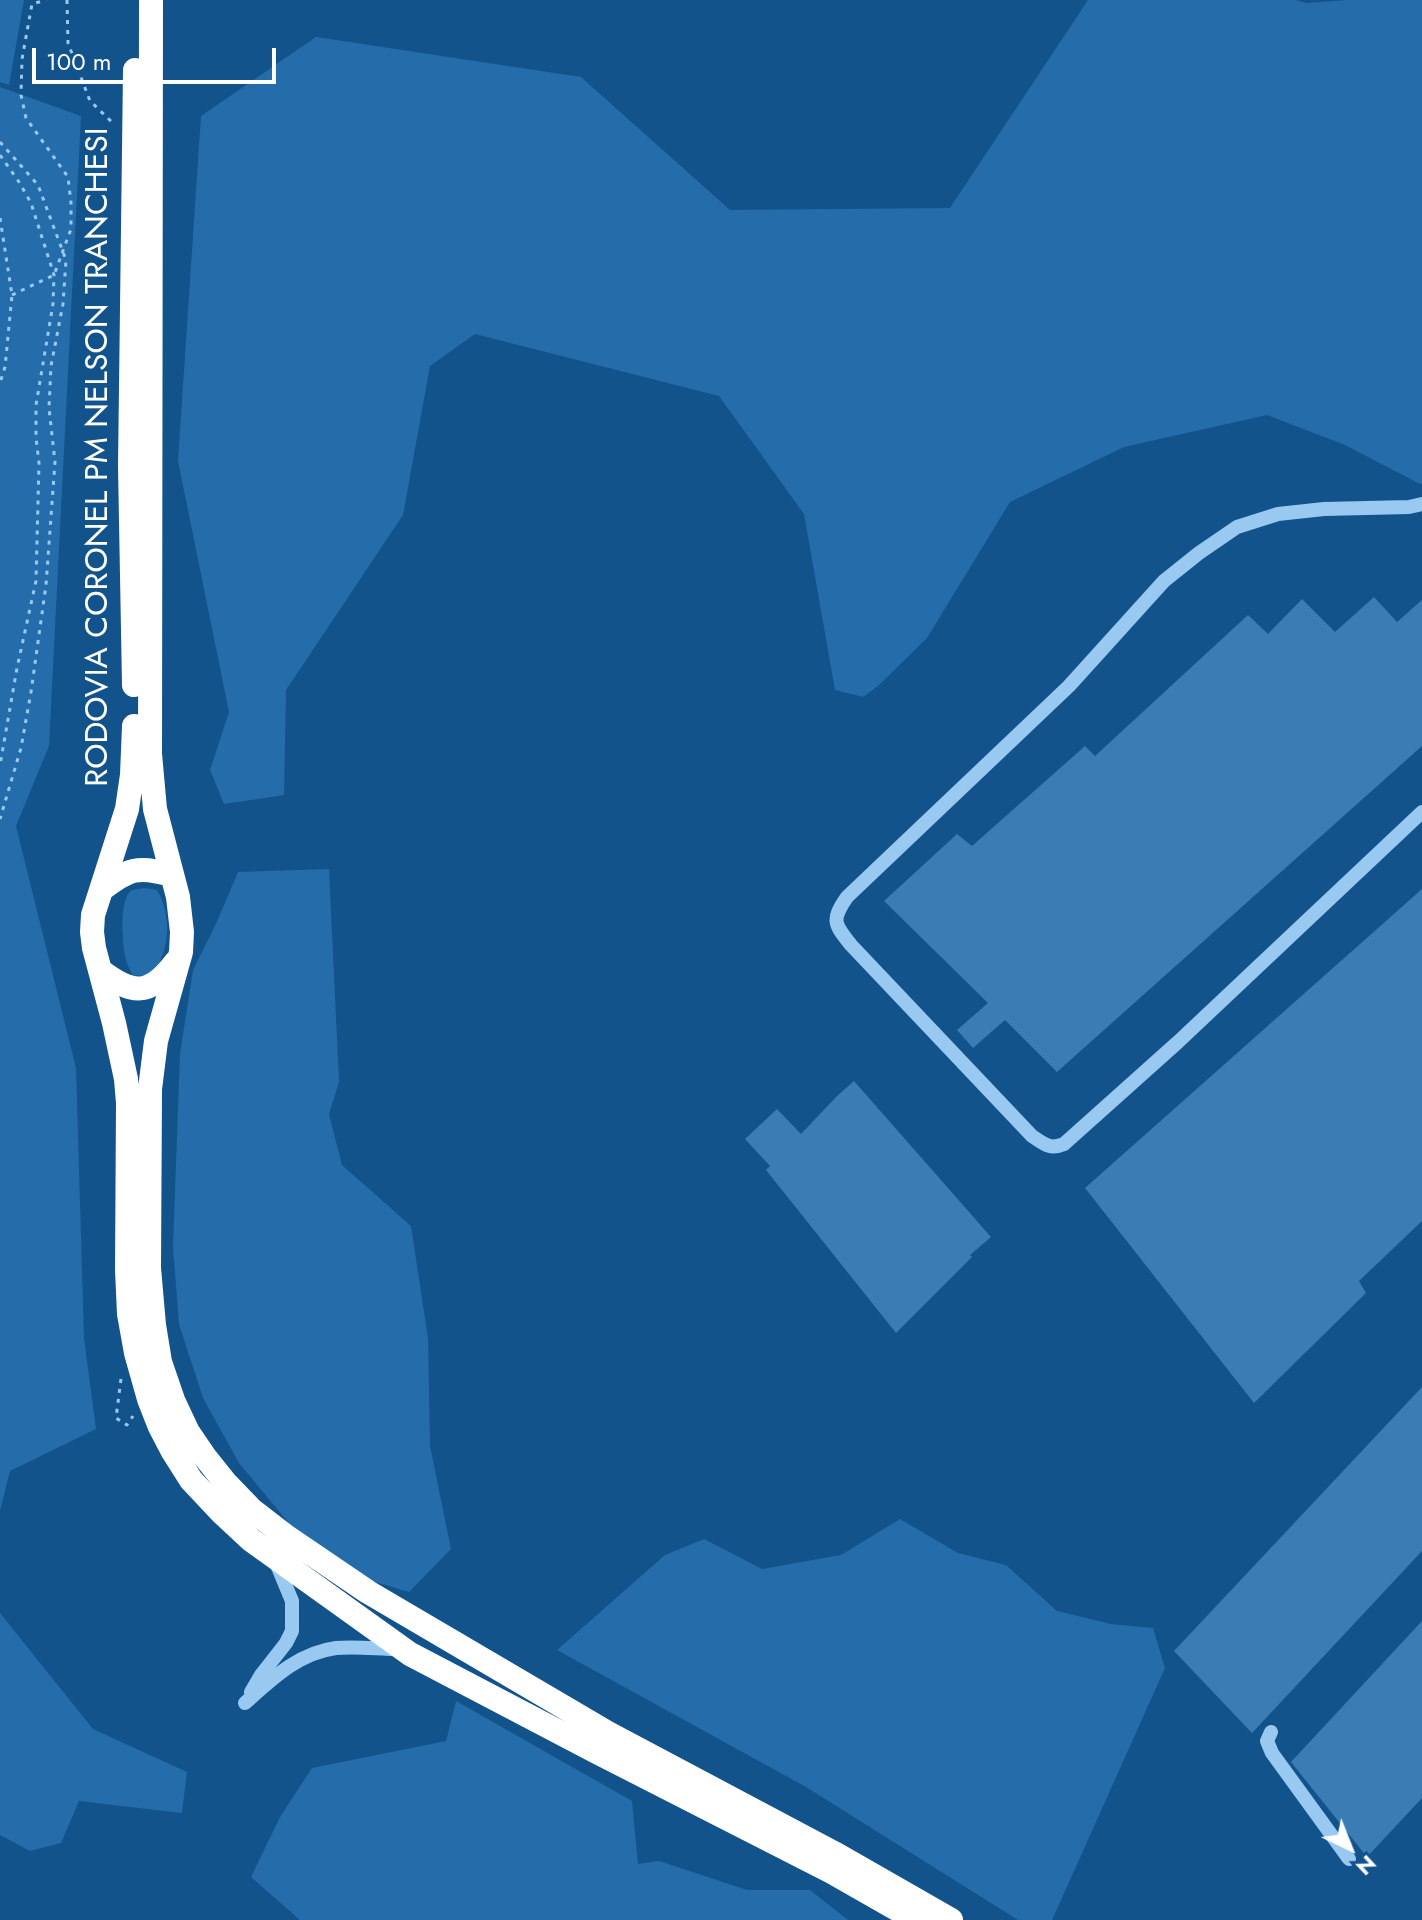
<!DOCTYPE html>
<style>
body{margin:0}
#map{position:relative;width:1422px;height:1920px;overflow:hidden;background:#12538b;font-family:Jost,sans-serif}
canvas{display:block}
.north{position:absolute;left:1310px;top:1808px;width:80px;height:80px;-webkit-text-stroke:6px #12538b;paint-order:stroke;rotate:137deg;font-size:22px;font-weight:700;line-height:32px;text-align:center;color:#fff}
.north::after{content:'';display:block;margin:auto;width:28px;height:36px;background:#fff;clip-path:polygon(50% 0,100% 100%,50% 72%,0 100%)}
.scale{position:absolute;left:32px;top:48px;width:244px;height:36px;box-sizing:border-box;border:4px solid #fff;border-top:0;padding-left:10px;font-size:24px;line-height:28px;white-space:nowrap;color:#fff;-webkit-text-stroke:6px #12538b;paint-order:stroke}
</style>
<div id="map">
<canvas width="1422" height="1920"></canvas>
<div class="north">N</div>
<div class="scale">100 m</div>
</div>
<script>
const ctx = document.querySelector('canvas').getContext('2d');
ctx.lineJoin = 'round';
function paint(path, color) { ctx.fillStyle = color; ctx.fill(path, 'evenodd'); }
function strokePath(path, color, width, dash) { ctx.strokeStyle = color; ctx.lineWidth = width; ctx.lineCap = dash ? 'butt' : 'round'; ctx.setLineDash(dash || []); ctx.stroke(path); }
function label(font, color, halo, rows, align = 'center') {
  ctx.font = font + ' Jost,sans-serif'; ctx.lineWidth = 7; ctx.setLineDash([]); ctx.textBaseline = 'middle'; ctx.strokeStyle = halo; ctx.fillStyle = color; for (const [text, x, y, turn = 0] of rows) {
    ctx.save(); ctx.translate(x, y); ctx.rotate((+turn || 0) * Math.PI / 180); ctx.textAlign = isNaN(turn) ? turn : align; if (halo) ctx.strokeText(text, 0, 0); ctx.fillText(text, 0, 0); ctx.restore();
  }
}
paint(new Path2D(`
 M 0,0 L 24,0 L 9,85 L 0,82 Z
 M 1088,0 L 1296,0 L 1306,3 L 1348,0 L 1422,0 L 1422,483 L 1420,484 L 1345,445 L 1267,415 L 1124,447 L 1010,502 L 927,638 L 878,686 L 863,697 L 835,690 L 804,514 L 719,396 L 475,334 L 430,366 L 403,515 L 286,690 L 284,795 L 224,804 L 210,770 L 229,712 L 178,461 L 201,116 L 316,37 L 581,77 L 730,210 L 950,208 Z
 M 0,87 L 81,116 L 49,746 L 16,826 L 76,1068 L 84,1338 L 96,1429 L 10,1471 L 0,1511 Z
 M 329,869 L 339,1082 L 329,1114 L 342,1165 L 411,1226 L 428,1338 L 430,1446 L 451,1549 L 409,1592 L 345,1573 L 292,1527 L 239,1463 L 203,1398 L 179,1324 L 173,1247 L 180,1054 L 193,970 L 215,926 L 238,872 Z
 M 145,888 L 157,890 C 172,917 170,947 154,973 L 143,976 L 133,975 C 131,972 128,966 127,963 C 122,949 118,898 132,890 C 133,890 144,888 145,888 Z
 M 900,1519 L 958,1553 L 1006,1565 L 1057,1611 L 1111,1624 L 1153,1628 L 1165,1668 L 1052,1920 L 1018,1920 L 806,1787 L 557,1650 L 665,1555 L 704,1539 L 762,1569 L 841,1555 Z
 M 0,1613 L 93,1729 L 187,1772 L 182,1813 L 79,1801 L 61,1843 L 30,1851 L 0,1835 Z
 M 456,1701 L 632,1801 L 638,1864 L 659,1861 L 747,1890 L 810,1890 L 848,1920 L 300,1920 L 251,1877 L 280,1817 L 312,1768 L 446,1741 Z`), '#246daa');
paint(new Path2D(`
 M 1374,597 L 1397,622 L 1422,600 L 1422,746 L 1057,1072 L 1005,1020 L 973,1048 L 957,1030 L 988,1003 L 884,901 L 957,834 L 972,846 L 1085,746 L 1095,756 L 1248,615 L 1268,634 L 1302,599 L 1335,632 Z
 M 1422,889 L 1422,1221 L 1359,1281 L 1366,1293 L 1254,1403 L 1085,1188 Z
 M 854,1081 L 991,1237 L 970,1255 L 972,1257 L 896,1333 L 766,1170 L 770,1166 L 745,1139 L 777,1109 L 801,1134 L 837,1096 Z
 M 1422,1387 L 1422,1551 L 1252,1733 L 1174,1651 Z
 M 1422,1621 L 1422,1798 L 1367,1857 L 1291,1762 Z`), '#3a7db4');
strokePath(new Path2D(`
 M 67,0 L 68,43 L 90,101 L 115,125
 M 0,142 L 38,185 L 66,260 L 63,304 L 51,366 L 49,408 L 55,462 L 46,585 L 31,692 L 21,748 L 0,819
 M 0,155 L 19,182 L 31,203 L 54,275 L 53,304 L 36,405 L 36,438 L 39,463 L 36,581 L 17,668 L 0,765
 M 0,218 L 12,295 L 5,367 L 0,383
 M 12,295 L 54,275 L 71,229 L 71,203 L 68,177 L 26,118 L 21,95 L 22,59 L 32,4 L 46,0
 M 121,1379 L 116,1418 L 127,1425 L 133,1416`), '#99c9f1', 3, [4, 6]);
strokePath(new Path2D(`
 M 1422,504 L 1409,507 L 1324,509 L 1278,514 L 1237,527 L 1199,553 L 1164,581 L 1069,686 L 847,897 C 831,920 834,924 851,945 L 1032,1136 C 1044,1144 1050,1150 1064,1144 L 1178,1042 L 1422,812
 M 251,1692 L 261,1675 L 286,1643 L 292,1631 L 292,1601 L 275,1560
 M 245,1703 C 272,1679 298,1653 336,1648 C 356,1646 379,1649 399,1649
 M 1271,1732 L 1267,1741 L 1272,1753 L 1349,1859`), '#99c9f1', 14);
strokePath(new Path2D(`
 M 151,0 L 150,754 L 155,809 L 178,897 L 182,932 L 181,952 L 156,1041 L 150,1089 L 149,1268 L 154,1325 L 160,1362 L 173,1400 L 188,1432 L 205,1457 L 225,1482 L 252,1510 L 287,1537 L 368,1592 L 608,1733 L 834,1853 L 951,1920
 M 134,685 L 130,466 L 135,70
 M 134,726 L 132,775 L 127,809 L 93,915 L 92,932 L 94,948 L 114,1023 L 126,1079 L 128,1103 L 127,1270 L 129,1314 L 136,1353 L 149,1399 L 160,1427 L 172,1450 L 191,1480 L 222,1513 L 251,1540 L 410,1654 L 597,1752 L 832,1872 L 916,1920
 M 101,890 C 128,869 138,865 171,875
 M 101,971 C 133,995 150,996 175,963`), '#fff', 24);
label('32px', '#fff', '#12538b', [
 ["RODOVIA CORONEL PM NELSON TRANCHESI",99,457,-90]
]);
</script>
